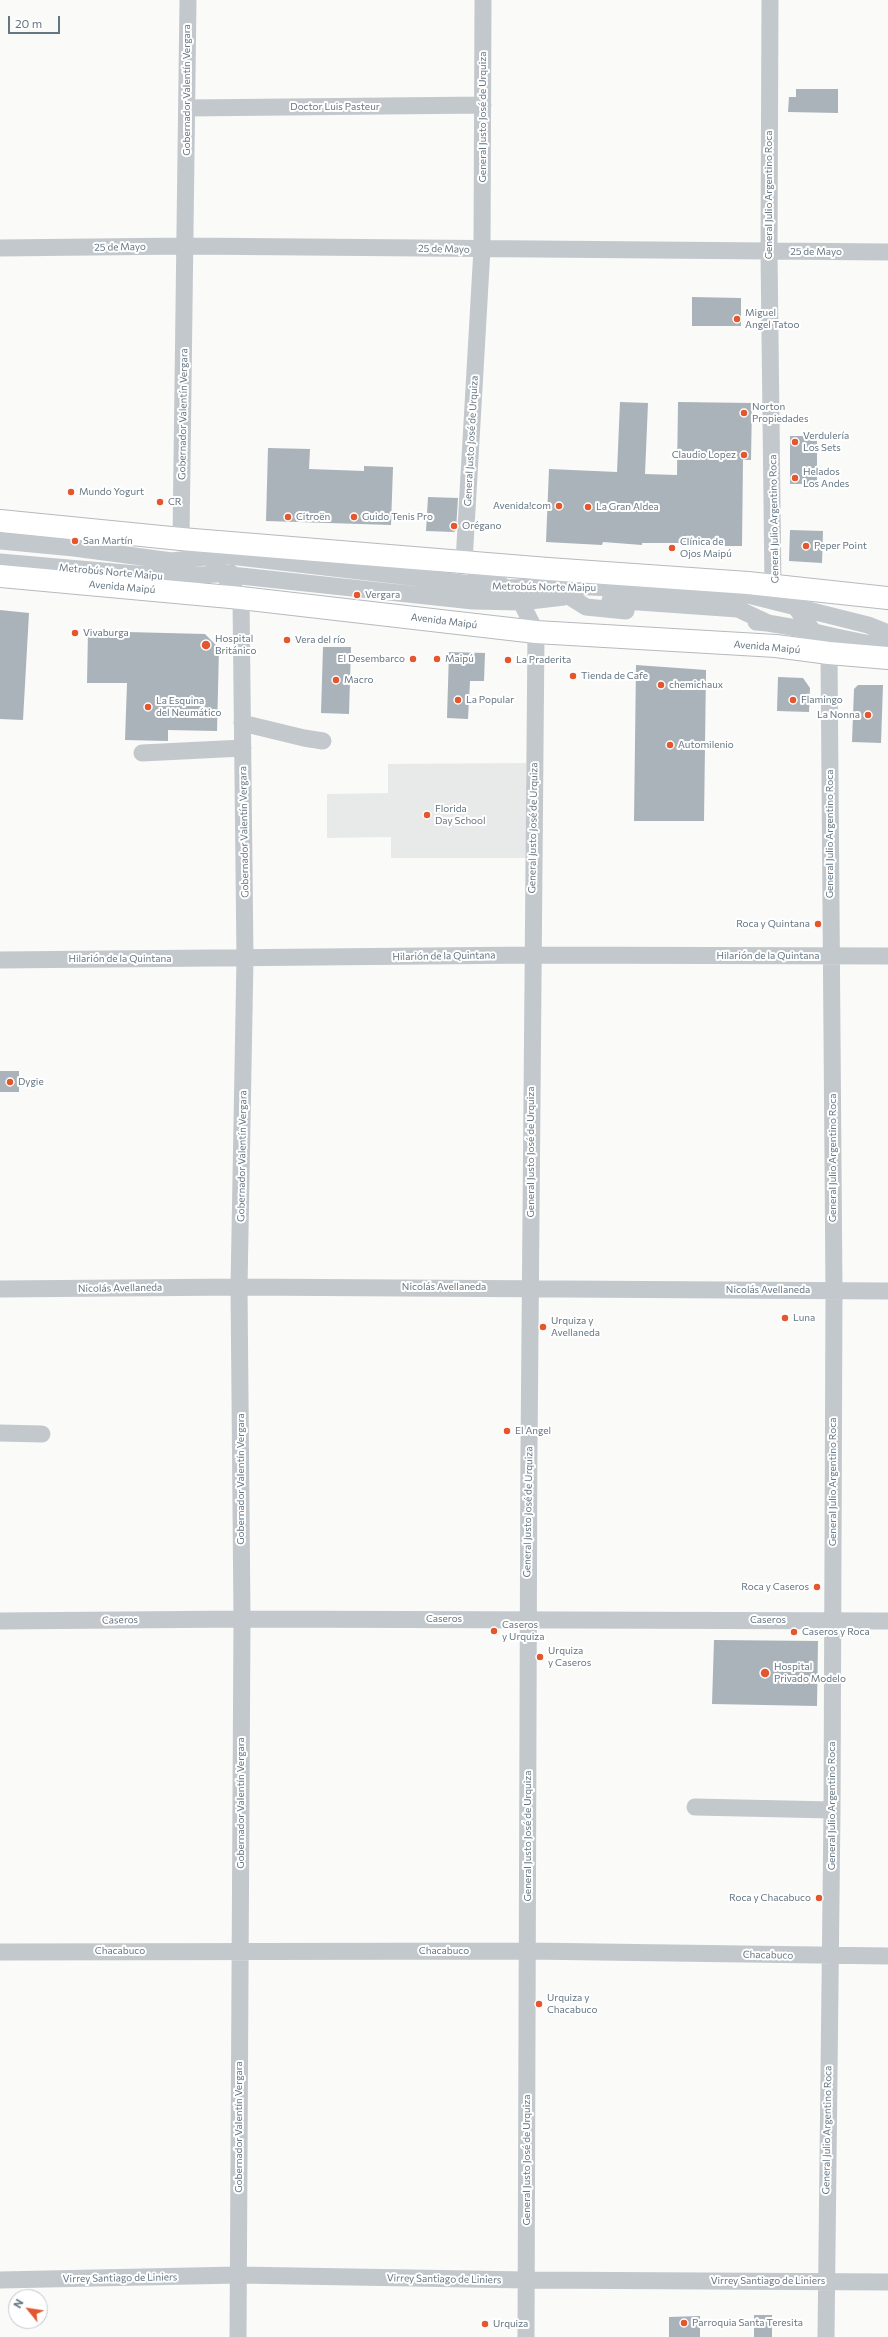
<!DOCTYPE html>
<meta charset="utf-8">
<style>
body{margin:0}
#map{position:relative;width:888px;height:2337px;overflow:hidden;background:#fafaf8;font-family:Commissioner,sans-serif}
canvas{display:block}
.north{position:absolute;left:8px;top:2289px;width:40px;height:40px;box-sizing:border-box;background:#fff;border:1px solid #c1c8cd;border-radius:50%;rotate:300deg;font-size:11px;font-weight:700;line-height:16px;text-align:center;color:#657683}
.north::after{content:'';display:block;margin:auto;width:14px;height:18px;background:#e4572e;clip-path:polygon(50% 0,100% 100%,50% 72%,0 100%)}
.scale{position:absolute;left:8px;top:16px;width:52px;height:18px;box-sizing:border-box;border:2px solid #657683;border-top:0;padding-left:5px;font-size:12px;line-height:14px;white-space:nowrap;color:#657683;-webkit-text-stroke:3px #fff;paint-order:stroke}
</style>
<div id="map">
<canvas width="888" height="2337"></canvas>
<div class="north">N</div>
<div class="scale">20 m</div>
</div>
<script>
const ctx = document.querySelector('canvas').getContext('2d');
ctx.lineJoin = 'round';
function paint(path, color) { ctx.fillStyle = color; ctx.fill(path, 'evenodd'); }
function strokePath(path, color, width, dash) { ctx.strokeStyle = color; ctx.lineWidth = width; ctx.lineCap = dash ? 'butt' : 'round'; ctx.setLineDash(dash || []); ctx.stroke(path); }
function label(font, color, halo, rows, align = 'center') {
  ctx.font = font + ' Commissioner,sans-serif'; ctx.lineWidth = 4; ctx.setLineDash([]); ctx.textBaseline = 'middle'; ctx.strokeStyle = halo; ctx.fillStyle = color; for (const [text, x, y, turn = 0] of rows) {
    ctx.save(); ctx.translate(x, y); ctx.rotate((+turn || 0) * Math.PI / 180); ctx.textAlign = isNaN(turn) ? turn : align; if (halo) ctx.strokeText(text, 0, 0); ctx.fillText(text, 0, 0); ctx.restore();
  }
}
paint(new Path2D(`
 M 526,763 L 526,858 L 391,858 L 391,837 L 327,838 L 327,794 L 388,793 L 388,764 Z`), '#e8e9e9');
paint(new Path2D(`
 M 796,89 L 838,89 L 838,113 L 788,112 L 789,97 L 796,97 Z
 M 692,297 L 741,298 L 741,326 L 692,326 Z
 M 620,402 L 648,403 L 645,474 L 677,475 L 678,402 L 752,403 L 751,460 L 743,460 L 742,546 L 710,546 L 710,543 L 642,543 L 642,545 L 603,542 L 602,545 L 546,542 L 549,469 L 617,472 Z
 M 790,436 L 817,436 L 817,484 L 790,484 Z
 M 268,448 L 310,449 L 309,469 L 364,471 L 364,466 L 393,467 L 391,525 L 266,521 Z
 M 428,497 L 458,498 L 456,530 L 454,532 L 426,531 Z
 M 790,530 L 823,531 L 822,563 L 789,561 Z
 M 0,610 L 29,613 L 23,720 L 0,719 Z
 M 88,631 L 205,634 L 219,648 L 217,731 L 168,730 L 168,741 L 125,740 L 127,683 L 87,683 Z
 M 323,647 L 351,647 L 349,714 L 321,713 Z
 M 449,652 L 485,653 L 484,681 L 470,681 L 468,719 L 447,718 Z
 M 636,665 L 706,670 L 704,821 L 634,821 Z
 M 778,677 L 803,678 L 810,688 L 809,712 L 777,711 Z
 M 858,685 L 883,685 L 881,743 L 852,742 L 854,689 Z
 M 0,1071 L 19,1071 L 19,1092 L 0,1092 Z
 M 714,1640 L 818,1641 L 817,1706 L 712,1704 Z
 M 754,2315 L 772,2315 L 772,2337 L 754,2337 Z
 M 700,2316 L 700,2337 L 669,2337 L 669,2317 Z`), '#aab3b9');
const major = new Path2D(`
 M 0,521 L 181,539 L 548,569 L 748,583 L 888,598
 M 0,576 L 241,598 L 536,632 L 776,646 L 829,653 L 888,658`);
strokePath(major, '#b5babe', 24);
strokePath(new Path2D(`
 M 188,0 L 181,539 L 210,557 L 241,598 L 245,958 L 239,1287 L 242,1619 L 238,2337
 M 483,0 L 482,249 L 464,562 L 506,588 L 521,602 L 536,632 C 529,1200 527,1769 526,2337
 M 770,0 L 769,252 L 773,586 L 794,605 L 829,653 L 834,1290 L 832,1810 L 826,2337
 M 187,108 L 483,105
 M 0,248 L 186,246 L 888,252
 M 0,541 L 74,548 L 172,561 L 221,555 L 506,588 L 571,586 L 748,595 L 868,625 L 888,633
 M 0,562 L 171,577 L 231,573
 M 222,574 L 473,601 L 521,602 L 564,597
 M 570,597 L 586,607 L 626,611
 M 610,600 L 738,609 L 768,623
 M 756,622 C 801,625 843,642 888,646
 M 242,723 L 304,738 L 323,741
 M 142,753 L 243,748
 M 0,960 L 532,955 L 888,956
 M 0,1289 L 239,1287 L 888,1291
 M 0,1433 L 42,1434
 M 0,1621 L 242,1619 L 888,1621
 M 695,1807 L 832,1810
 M 0,1952 L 528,1951 L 888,1956
 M 0,2280 L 238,2275 L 526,2280 L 888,2282`), '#c3c8cc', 17);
strokePath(major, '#fff', 22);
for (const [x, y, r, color] of [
 [737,319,4,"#e4572e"],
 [744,413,4,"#e4572e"],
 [795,442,4,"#e4572e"],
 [744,455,4,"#e4572e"],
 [795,478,4,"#e4572e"],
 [71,492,4,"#e4572e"],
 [160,502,4,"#e4572e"],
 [559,506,4,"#e4572e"],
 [588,507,4,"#e4572e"],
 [288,517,4,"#e4572e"],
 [354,517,4,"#e4572e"],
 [454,526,4,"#e4572e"],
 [75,541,4,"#e4572e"],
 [806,546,4,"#e4572e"],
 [672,548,4,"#e4572e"],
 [357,595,4,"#e4572e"],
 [75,633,4,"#e4572e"],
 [287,640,4,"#e4572e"],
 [206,645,5,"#e4572e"],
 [413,659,4,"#e4572e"],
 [437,659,4,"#e4572e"],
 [508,660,4,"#e4572e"],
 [573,676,4,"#e4572e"],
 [336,680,4,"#e4572e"],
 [661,685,4,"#e4572e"],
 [458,700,4,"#e4572e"],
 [793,700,4,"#e4572e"],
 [148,707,4,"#e4572e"],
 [868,715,4,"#e4572e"],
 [670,745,4,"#e4572e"],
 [427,815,4,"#e4572e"],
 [818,924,4,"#e4572e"],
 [10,1082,4,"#e4572e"],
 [785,1318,4,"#e4572e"],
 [543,1327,4,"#e4572e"],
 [507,1431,4,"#e4572e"],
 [817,1587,4,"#e4572e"],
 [494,1631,4,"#e4572e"],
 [794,1632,4,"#e4572e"],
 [540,1657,4,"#e4572e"],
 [765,1673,5,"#e4572e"],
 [819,1898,4,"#e4572e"],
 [539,2004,4,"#e4572e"],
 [684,2323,4,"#e4572e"],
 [485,2324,4,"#e4572e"]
]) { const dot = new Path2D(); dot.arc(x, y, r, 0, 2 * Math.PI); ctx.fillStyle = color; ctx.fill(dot); strokePath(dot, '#fff', 1.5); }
label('10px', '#657683', '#fff', [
 ["Gobernador Valentín Vergara",187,90,-90],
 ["Doctor Luis Pasteur",335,107],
 ["General Justo José de Urquiza",483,117,-90],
 ["General Julio Argentino Roca",769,195,-90],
 ["25 de Mayo",120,247,-1],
 ["25 de Mayo",444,249,1],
 ["25 de Mayo",816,252],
 ["Gobernador Valentín Vergara",183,414,-89],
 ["General Justo José de Urquiza",471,441,-87],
 ["General Julio Argentino Roca",774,519,-91],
 ["Metrobús Norte Maipu",111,572,5],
 ["Avenida Maipú",122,587,5],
 ["Metrobús Norte Maipu",544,587,1],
 ["Avenida Maipú",444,621,7],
 ["Avenida Maipú",767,647,5],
 ["General Justo José de Urquiza",533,828,-89],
 ["Gobernador Valentín Vergara",244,832,-91],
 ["General Julio Argentino Roca",830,834,-90],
 ["Hilarión de la Quintana",444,956,-1],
 ["Hilarión de la Quintana",768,956],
 ["Hilarión de la Quintana",120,959],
 ["General Justo José de Urquiza",531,1152,-90],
 ["Gobernador Valentín Vergara",242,1156,-89],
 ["General Julio Argentino Roca",833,1158,-90],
 ["Nicolás Avellaneda",444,1287],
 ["Nicolás Avellaneda",120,1288,-1],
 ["Nicolás Avellaneda",768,1290],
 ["Gobernador Valentín Vergara",241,1479,-90],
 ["General Julio Argentino Roca",833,1482,-90],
 ["General Justo José de Urquiza",528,1512,-89],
 ["Caseros",444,1619],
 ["Caseros",120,1620,-1],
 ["Caseros",768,1620],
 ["Gobernador Valentín Vergara",241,1803,-90],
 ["General Julio Argentino Roca",832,1806,-90],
 ["General Justo José de Urquiza",528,1836,-90],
 ["Chacabuco",120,1951],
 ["Chacabuco",444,1951],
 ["Chacabuco",768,1955,1],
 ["Gobernador Valentín Vergara",239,2127,-90],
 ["General Julio Argentino Roca",827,2130,-89],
 ["General Justo José de Urquiza",527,2160,-90],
 ["Virrey Santiago de Liniers",120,2278,-1],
 ["Virrey Santiago de Liniers",444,2279,1],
 ["Virrey Santiago de Liniers",768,2281]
]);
label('10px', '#657683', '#fff', [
 ["Miguel",745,313],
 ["Angel Tatoo",745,325],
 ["Norton",752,407],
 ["Propiedades",752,419],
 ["Verdulería",803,436],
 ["Los Sets",803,448],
 ["Claudio Lopez",736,455,"right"],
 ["Helados",803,472],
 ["Los Andes",803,484],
 ["Mundo Yogurt",79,492],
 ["CR",168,502],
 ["Avenida!com",551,506,"right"],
 ["La Gran Aldea",596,507],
 ["Citroën",296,517],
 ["Guido Tenis Pro",362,517],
 ["Orégano",462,526],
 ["San Martín",83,541],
 ["Clínica de",680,542],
 ["Ojos Maipú",680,554],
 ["Peper Point",814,546],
 ["Vergara",365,595],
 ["Vivaburga",83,633],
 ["Hospital",215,639],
 ["Británico",215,651],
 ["Vera del río",295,640],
 ["El Desembarco",405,659,"right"],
 ["Maipú",445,659],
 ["La Praderita",516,660],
 ["Tienda de Cafe",581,676],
 ["Macro",344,680],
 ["chemichaux",669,685],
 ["La Popular",466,700],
 ["Flamingo",801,700],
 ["La Esquina",156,701],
 ["del Neumático",156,713],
 ["La Nonna",860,715,"right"],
 ["Automilenio",678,745],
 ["Florida",435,809],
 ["Day School",435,821],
 ["Roca y Quintana",810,924,"right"],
 ["Dygie",18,1082],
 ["Luna",793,1318],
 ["Urquiza y",551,1321],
 ["Avellaneda",551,1333],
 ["El Angel",515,1431],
 ["Roca y Caseros",809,1587,"right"],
 ["Caseros",502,1625],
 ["y Urquiza",502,1637],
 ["Caseros y Roca",802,1632],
 ["Urquiza",548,1651],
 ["y Caseros",548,1663],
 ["Hospital",774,1667],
 ["Privado Modelo",774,1679],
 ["Roca y Chacabuco",811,1898,"right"],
 ["Urquiza y",547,1998],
 ["Chacabuco",547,2010],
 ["Parroquia Santa Teresita",692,2323],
 ["Urquiza",493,2324]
], 'left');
</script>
